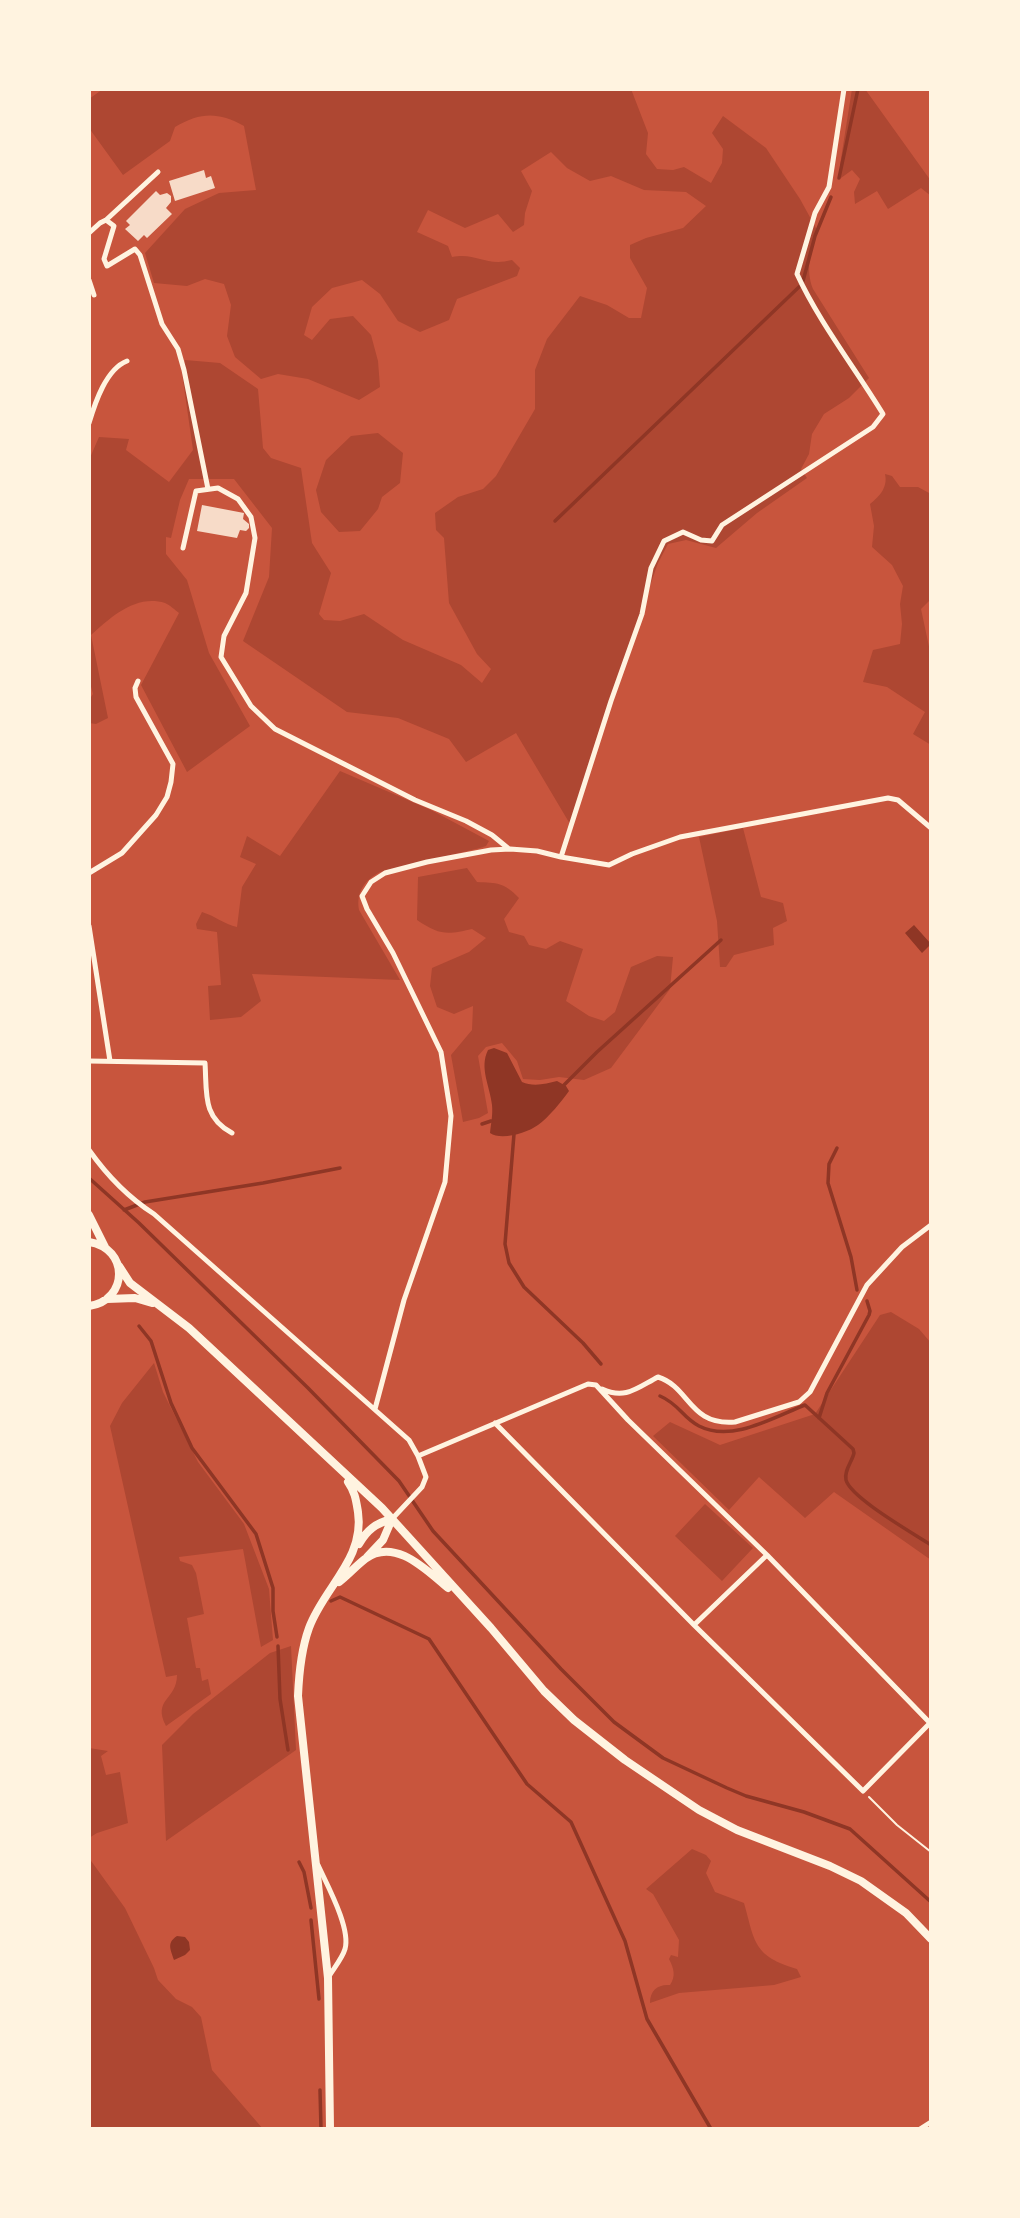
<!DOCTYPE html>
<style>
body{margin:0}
#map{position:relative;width:1020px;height:2218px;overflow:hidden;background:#c8553d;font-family:Arial,sans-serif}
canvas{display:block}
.frame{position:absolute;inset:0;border:91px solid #fff3e0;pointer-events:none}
</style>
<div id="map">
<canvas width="1020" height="2218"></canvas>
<div class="frame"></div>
</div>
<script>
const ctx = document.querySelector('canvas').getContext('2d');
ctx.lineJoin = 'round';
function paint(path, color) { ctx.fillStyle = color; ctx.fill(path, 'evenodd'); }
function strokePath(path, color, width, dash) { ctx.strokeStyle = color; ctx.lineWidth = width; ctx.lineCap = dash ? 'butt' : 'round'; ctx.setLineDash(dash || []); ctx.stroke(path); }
paint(new Path2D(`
 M 103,89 L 631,89 L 648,133 L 646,154 L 657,169 L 673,170 L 684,167 L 711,183 L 722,163 L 723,149 L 712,133 L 723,116 L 766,148 L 800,199 L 817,230 C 811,250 805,269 813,289 L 869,378 L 849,398 L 824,414 L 812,434 L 809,454 L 801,469 L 807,478 L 757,513 L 716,548 L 686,540 L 668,544 L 658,563 L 596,740 L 570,824 L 516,733 L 466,762 L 449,739 L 398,718 L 347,712 L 243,641 L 269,577 L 272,528 L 234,479 L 189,479 L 180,500 L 171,538 L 166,537 L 166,554 L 187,580 L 209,653 L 250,726 L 187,772 L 141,685 L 179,613 C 175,610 170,605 165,603 C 136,594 111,617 91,635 L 108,718 L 96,724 L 89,723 L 89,700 L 93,694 L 89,679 L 89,460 L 99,437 L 129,439 L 126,450 L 169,482 L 193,450 L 182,373 L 185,360 L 220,363 L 258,389 L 263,448 L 271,458 L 301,468 L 312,543 L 331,573 L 319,614 L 324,620 L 340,621 L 364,614 L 403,640 L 461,665 L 482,683 L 491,669 L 477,654 L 449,603 L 444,538 L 436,530 L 435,513 L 458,497 L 483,489 L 496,476 L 535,409 L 535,370 L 547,339 L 580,296 L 607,305 L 629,318 L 641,318 L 647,288 L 630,258 L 630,245 L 646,238 L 683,228 L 706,206 L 686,192 L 644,190 L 611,176 L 590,181 L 567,168 L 551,152 L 521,171 L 532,191 L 525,213 L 524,225 L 513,232 L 498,214 L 465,228 L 428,210 L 417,232 L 448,246 L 452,257 C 477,252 485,267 512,260 L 520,268 L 517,276 L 457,299 L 449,320 L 420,332 L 398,321 L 380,294 L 362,280 L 332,288 L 312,307 L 304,335 L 312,340 L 330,319 L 353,316 L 371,335 L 378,361 L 380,387 L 359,400 L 308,379 L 278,374 L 261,379 L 235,357 L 227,336 L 231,305 L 224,284 L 205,279 L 187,286 L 154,283 L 145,253 L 185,209 L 219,193 L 256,190 L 244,126 C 218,112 201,112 175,127 L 170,141 L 123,175 L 89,128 L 89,99 Z
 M 852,89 L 865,89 L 931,181 L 931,196 L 921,188 L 888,209 L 877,191 L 855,204 L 854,192 L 860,179 L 852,170 L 841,178 L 840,165 Z
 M 378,433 L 403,453 L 400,483 L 382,497 L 378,509 L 360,531 L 339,532 L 321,512 L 316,490 L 326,460 L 351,436 Z
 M 885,474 L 892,476 L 900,487 L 918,487 L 931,494 L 931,599 L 921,609 L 931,656 L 931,745 L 913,734 L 925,712 L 887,687 L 863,682 L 873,650 L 900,644 L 902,624 L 900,604 L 903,586 L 892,565 L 872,547 L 874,526 L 870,504 C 880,496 888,487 885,474 Z
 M 340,771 L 431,810 L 489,841 L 486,846 L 480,848 L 380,872 C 365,880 356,891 359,910 L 400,980 L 252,974 L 261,1001 L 241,1017 L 210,1020 L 208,986 L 221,985 L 217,932 L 197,929 L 196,924 L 202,912 C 215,916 224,924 237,927 L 242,887 L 256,864 L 240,857 L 247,836 L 280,856 Z
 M 743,828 L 761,897 L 783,903 L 787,921 L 773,928 L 774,945 L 734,955 L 726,967 L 720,967 L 717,921 L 699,837 Z
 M 467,868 L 477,882 C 497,883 504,882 519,898 L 504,919 L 509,932 L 524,936 L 529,945 L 546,949 L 560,941 L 583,949 L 566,1001 L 589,1016 L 604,1021 L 615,1012 L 631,967 L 657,956 L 673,957 L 670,989 L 611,1068 L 584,1080 L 559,1077 L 540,1080 L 523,1079 L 517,1061 L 502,1043 L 486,1047 L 478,1056 L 488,1113 L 479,1118 L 463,1122 L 451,1055 L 472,1030 L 473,1006 L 454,1014 L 437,1007 L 430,986 L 432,968 L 469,952 L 486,938 L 472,929 C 447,935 439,935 417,920 L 418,877 Z
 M 891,1312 L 919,1329 L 931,1343 L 931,1560 L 834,1492 L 805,1518 L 759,1477 L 729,1510 L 653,1436 L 670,1422 L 720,1445 L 815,1414 L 880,1315 Z
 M 154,1363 L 163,1392 L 198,1462 L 244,1524 L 269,1589 L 273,1640 L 261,1647 L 243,1549 L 179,1557 L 180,1561 L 192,1565 L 196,1573 L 204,1614 L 187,1618 L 196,1668 L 200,1668 L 202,1681 L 208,1679 L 211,1694 L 166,1726 C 152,1699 177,1700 177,1675 L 166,1677 L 110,1426 L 122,1403 Z
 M 705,1504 L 753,1548 L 722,1581 L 675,1536 Z
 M 291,1646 L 296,1750 L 166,1841 L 162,1745 L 193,1714 L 270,1653 Z
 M 89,1748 L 108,1751 L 101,1756 L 106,1775 L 120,1772 L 128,1823 L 97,1833 L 89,1838 Z
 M 692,1849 L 706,1855 L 711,1861 L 706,1873 L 715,1892 L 744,1903 C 755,1942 753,1956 797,1969 L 801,1977 L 774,1985 L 679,1993 L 650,2003 C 650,1990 658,1984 670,1985 C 676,1976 674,1969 669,1959 L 671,1955 L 678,1957 L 679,1940 L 653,1894 L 646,1889 Z
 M 89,1858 L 125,1908 L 154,1968 L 158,1980 L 176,1999 L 192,2007 L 201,2017 L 212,2070 L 263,2129 L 89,2129 Z`), '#ae4732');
paint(new Path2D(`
 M 914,925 L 931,944 L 922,953 L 905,933 Z
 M 494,1048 L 507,1053 L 522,1082 C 533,1087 546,1084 557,1081 L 566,1086 L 569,1091 C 562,1101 548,1118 538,1125 C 527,1133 501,1141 490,1133 C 491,1124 493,1114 492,1105 C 490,1086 479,1068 488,1050 Z
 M 177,1936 L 185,1937 L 189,1942 L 190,1950 L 185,1955 L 174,1960 C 171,1950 166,1943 177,1936 Z`), '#8f3625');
strokePath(new Path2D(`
 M 839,178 L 858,89
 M 803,281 L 815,236 L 831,197
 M 555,521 L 800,286
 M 564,1085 L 597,1052 L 721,940
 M 482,1124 L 491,1121
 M 514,1134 L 505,1244 L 509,1263 L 524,1287 L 583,1343 L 601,1364
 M 837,1148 L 829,1164 L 828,1183 L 851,1257 L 857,1290
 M 89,1178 L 139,1223 L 308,1388 L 399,1481 L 433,1531 L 561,1669 L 614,1722 L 663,1758 L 727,1788 L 746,1796 L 804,1812 L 850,1829 L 931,1902
 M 124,1210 L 145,1202 L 263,1183 L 340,1168
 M 139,1326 L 151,1341 L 171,1403 L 192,1448 L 256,1534 L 273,1588 L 273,1611 L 277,1637
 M 660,1396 C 679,1404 683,1418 699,1426 C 732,1443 774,1417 805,1405 L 853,1449 L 854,1453 C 852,1462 844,1470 846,1480 C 851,1498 913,1533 931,1545
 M 819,1418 L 827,1393 L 869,1315 L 870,1311 L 867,1301
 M 331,1601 L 340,1597 L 429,1639 L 527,1784 L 571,1822 L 625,1941 L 647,2019 L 711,2129
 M 278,1646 L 280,1699 L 288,1750
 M 299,1862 L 304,1872 L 311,1908
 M 311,1920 L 319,1999
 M 320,2090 L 321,2129`), '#8f3625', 3.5);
paint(new Path2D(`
 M 204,170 L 206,178 L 211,176 L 215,188 L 175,201 L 169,181 Z
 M 156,191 L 160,195 L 167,193 L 171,196 L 171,202 L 166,208 L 172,214 L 147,238 L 144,235 L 138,241 L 125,229 L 130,225 L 126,221 Z
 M 202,505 L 244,513 L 243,519 L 249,524 L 249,528 L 246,531 L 240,530 L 237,538 L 197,531 Z`), '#f7dbc8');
strokePath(new Path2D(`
 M 869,1797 L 897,1825 L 931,1852`), '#fff3e0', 2);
strokePath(new Path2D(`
 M 106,220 L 158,172
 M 89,233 L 100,223 L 106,220 L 114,226 L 104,259 L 107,266 L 135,249 L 140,255 L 162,324 L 178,349 L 184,370 L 208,489
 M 89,280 L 94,295
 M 89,423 C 95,403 106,369 127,361
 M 183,548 L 196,491 L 218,488 L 238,499 L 251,517 L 255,538 L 246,593 L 224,636 L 221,657 L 251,706 L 275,729 L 415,800 L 466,821 L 492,835 L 509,849
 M 561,857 L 611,701 L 642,614 L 651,568 L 664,541 L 683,532 L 701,540 L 712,541 L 722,525 L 873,427 L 883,414 C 855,368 819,322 797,274 L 815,213 L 829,187 L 844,89
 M 89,873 L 122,853 L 156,815 L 167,797 L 171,782 L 173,764 L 136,697 L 135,688 L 138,681
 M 89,926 L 110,1061
 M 89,1061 L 205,1063 C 207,1093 202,1117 232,1133
 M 89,1150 C 106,1174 129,1198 154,1214 L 409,1440 L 418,1456 L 426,1477 L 422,1487 L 392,1519
 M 602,1389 C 625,1400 637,1388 658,1377 C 690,1387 689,1426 735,1422 L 799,1402 L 810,1392 L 867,1285 L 902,1247 L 931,1225
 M 375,1409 L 404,1300 L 445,1182 L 451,1116 L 441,1052 L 393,953 L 367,909 L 362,896 L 371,882 L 385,873 L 427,862 L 491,850 L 510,849 L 537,851 L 561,857 L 609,865 L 632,854 L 680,837 L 888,798 L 898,800 L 931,828
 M 418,1456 L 588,1384 L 596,1385 L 628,1420 L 767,1555 L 930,1723 L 863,1791 L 694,1625 L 495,1423
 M 694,1625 L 767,1555
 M 318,1865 C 327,1885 351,1928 345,1949 C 342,1959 333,1969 328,1978
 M 920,2129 L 931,2122`), '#fff3e0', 5);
strokePath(new Path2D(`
 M 89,1215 L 105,1247
 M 89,1242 C 129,1248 129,1300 89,1306
 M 119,1266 L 130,1283 L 189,1328 L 382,1508 L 491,1628 L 544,1691 L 574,1720 L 625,1760 L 699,1810 L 737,1830 L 830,1866 L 861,1881 L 906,1913 L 931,1939
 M 107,1299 L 135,1298 L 152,1303
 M 359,1544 C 367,1530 376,1523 392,1519
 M 367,1557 L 383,1540 L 392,1519
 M 339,1582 C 348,1575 356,1566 365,1559 C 395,1537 426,1570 448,1588
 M 330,2129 L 328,1978 L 298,1696 C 299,1672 301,1650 309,1628 C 324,1587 365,1559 358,1512 C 356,1500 355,1492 348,1482`), '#fff3e0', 8);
</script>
